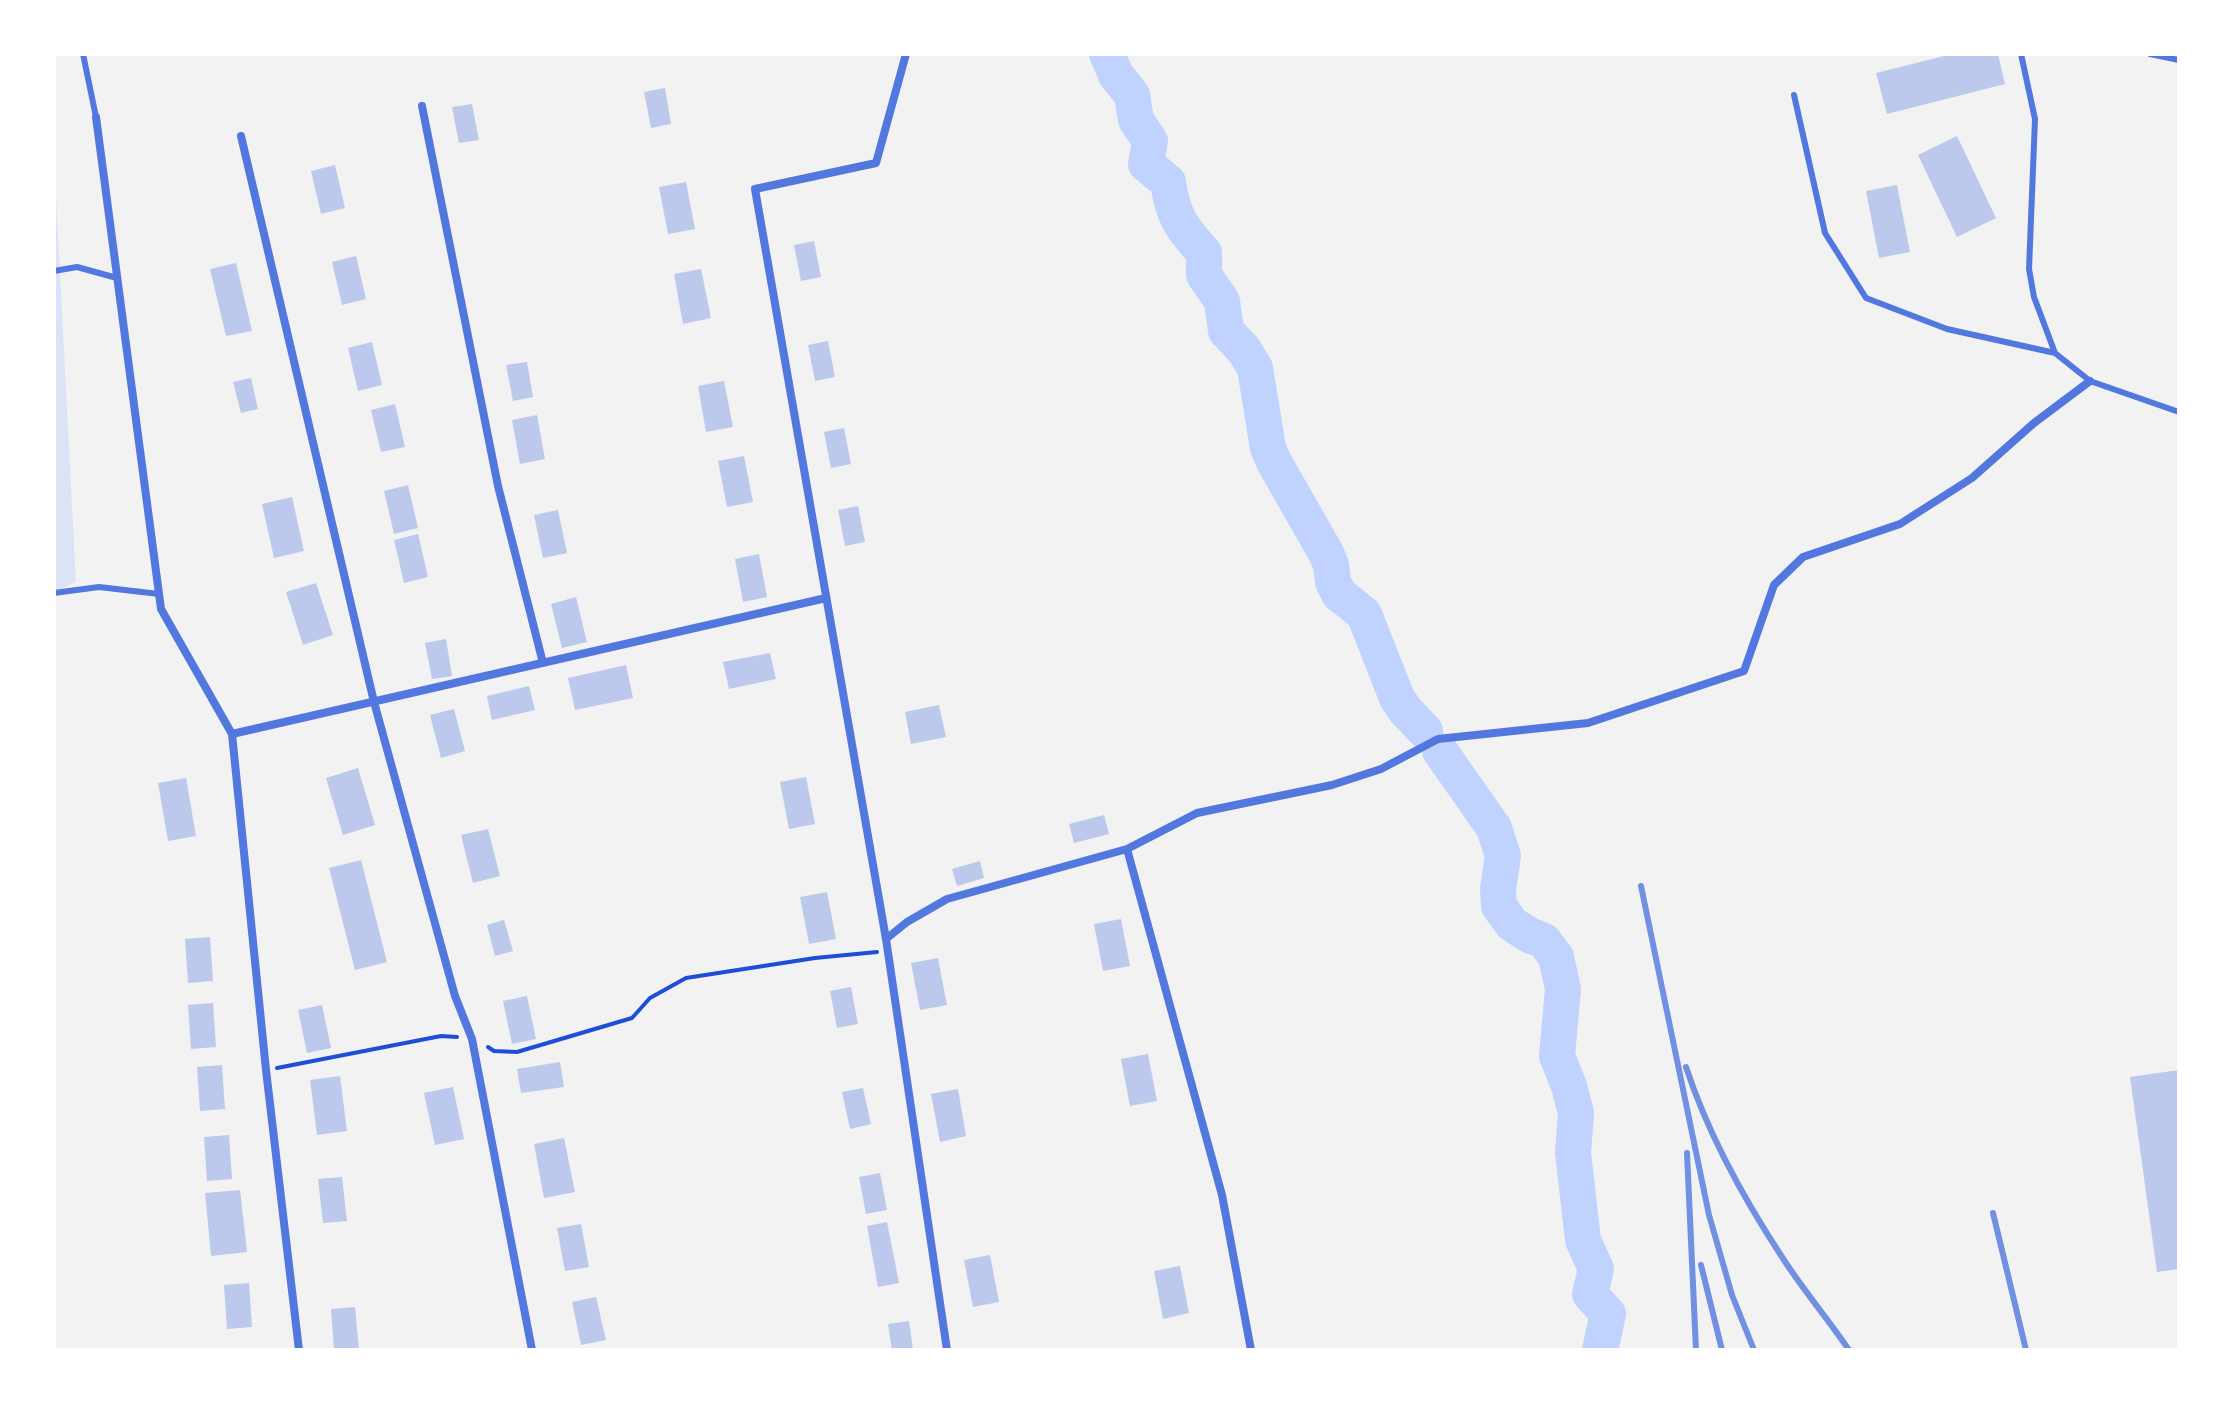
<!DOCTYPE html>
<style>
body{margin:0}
#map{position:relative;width:2233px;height:1404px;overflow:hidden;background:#f2f2f2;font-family:Arial,sans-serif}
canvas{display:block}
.frame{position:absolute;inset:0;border:56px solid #fff;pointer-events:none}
</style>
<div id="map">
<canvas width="2233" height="1404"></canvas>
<div class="frame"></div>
</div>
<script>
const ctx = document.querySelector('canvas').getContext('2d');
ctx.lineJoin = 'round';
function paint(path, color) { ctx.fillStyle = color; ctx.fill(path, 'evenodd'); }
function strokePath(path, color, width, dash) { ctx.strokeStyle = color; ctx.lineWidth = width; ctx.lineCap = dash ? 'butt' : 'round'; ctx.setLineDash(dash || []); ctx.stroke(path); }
paint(new Path2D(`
 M 54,158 L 76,582 L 54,592 Z`), '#dbe4f7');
strokePath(new Path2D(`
 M 1107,54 L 1116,75 L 1132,95 L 1136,120 L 1150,141 L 1146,164 L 1168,182 C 1173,217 1181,227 1204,253 L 1204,275 L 1222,301 L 1226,331 L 1244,350 L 1255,368 L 1268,448 L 1274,462 L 1326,553 L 1331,565 L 1333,582 L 1339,594 L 1364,614 L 1397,698 L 1405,710 L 1425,731
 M 1440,751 L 1494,828 L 1503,856 L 1498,889 L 1499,906 L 1512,924 L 1529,935 L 1544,941 L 1556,957 L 1563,989 L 1557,1056 L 1569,1086 L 1576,1113 L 1573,1153 L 1583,1240 L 1596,1269 L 1590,1294 L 1608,1314 L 1600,1350`), '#bfd3fe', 36);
paint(new Path2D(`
 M 1952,54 L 1998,54 L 2005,84 L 1887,114 L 1876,73 Z
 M 665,88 L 671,124 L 651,128 L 644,92 Z
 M 472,104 L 479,140 L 459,143 L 452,107 Z
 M 1957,136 L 1996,218 L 1957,237 L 1918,155 Z
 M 335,165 L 345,208 L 321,214 L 311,171 Z
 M 686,182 L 695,229 L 668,234 L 659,187 Z
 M 1897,185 L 1910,252 L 1879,258 L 1866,191 Z
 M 814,241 L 821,277 L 801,281 L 794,245 Z
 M 356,256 L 366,299 L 342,305 L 332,262 Z
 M 236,263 L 252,331 L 226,336 L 210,269 Z
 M 701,269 L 711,318 L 683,324 L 674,274 Z
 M 828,341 L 835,377 L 815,381 L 808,345 Z
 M 372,342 L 382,385 L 358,391 L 348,348 Z
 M 527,362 L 533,397 L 513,401 L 506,365 Z
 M 251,378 L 258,409 L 241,413 L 233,382 Z
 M 724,381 L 733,427 L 706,432 L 698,386 Z
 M 395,404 L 405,447 L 381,452 L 371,410 Z
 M 537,415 L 545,459 L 520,464 L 512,420 Z
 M 844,428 L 851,464 L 831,468 L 824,432 Z
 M 744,456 L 753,502 L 727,507 L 718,461 Z
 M 408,485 L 418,528 L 394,534 L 384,491 Z
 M 292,497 L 304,551 L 274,558 L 262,504 Z
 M 858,506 L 865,542 L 845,546 L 838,510 Z
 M 558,510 L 567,553 L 543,558 L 534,515 Z
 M 418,534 L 428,577 L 404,583 L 394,540 Z
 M 759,554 L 767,597 L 743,602 L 735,559 Z
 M 316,583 L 333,635 L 303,645 L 286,592 Z
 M 576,597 L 587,642 L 562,648 L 551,604 Z
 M 446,639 L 452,676 L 432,679 L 425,643 Z
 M 770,653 L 776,679 L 729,689 L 723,662 Z
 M 626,665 L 633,698 L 575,710 L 568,678 Z
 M 529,686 L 535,710 L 492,720 L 487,696 Z
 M 939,705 L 946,737 L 911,744 L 905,712 Z
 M 454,709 L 465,751 L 441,758 L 430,715 Z
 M 358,768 L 375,825 L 343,835 L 326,778 Z
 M 806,777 L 815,824 L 789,829 L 780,782 Z
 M 186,778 L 196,836 L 168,841 L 158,783 Z
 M 1104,815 L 1109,834 L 1074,843 L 1069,824 Z
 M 488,829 L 500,876 L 473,883 L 461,835 Z
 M 361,860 L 387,962 L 355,970 L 329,868 Z
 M 980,861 L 984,878 L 957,886 L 952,869 Z
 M 827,892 L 836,939 L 809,944 L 800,897 Z
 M 1121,919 L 1130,966 L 1103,971 L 1094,924 Z
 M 504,920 L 513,951 L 495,956 L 487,925 Z
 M 210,937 L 213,981 L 188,983 L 185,939 Z
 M 938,958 L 947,1005 L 920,1010 L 911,963 Z
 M 851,987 L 858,1024 L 837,1028 L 830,991 Z
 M 527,996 L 536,1039 L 512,1044 L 503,1001 Z
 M 213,1003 L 216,1047 L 191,1049 L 188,1005 Z
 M 322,1005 L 331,1048 L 307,1053 L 298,1010 Z
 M 1148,1054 L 1157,1101 L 1130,1106 L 1121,1059 Z
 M 560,1062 L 564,1087 L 521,1093 L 517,1069 Z
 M 222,1065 L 225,1109 L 200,1111 L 197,1067 Z
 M 2179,1070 L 2179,1269 L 2157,1272 L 2130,1077 Z
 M 340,1076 L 347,1131 L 317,1135 L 310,1080 Z
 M 453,1087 L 464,1139 L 435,1145 L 424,1093 Z
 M 863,1088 L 871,1124 L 850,1129 L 842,1092 Z
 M 958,1089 L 966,1136 L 940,1142 L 931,1094 Z
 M 229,1135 L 232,1179 L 207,1181 L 204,1137 Z
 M 564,1138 L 575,1192 L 544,1198 L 534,1144 Z
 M 880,1173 L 887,1210 L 866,1214 L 859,1177 Z
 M 342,1177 L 347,1221 L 323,1223 L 318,1179 Z
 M 240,1190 L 247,1252 L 211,1256 L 205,1193 Z
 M 887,1222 L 899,1283 L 878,1287 L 867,1226 Z
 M 581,1224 L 589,1267 L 565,1271 L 557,1228 Z
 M 990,1255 L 999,1302 L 973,1307 L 964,1260 Z
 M 1180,1266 L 1189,1313 L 1163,1319 L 1154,1271 Z
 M 249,1283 L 252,1327 L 227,1329 L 224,1285 Z
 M 596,1297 L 606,1340 L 581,1345 L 572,1302 Z
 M 355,1307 L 359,1350 L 334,1350 L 331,1309 Z
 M 909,1321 L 913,1350 L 892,1350 L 888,1324 Z`), '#bdc9ec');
strokePath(new Path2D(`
 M 488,1047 L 494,1051 L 517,1052 L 632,1018 L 650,998 L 686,978 L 815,958 L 877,952
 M 277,1068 L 441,1036 L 457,1037`), '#1d4ed8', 4);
strokePath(new Path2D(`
 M 83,54 L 96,117
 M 2021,54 L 2035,119 L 2029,269 L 2034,297 L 2055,353 L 2090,381 L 2179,412
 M 2150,54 L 2179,60
 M 1794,95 L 1825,233 L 1866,298 L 1947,329 L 2055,353
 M 54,271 L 77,267 L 117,278
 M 54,593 L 99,587 L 159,594`), '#5277de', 6);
strokePath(new Path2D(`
 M 906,54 L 876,163 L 755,189 L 886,939 L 947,1350
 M 422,106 L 498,486 L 543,663
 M 96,117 L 161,609 L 232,734 L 266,1070 L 299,1350
 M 241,136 L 374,702 L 455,996 L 472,1039 L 532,1350
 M 232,734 L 826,598
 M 1127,849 L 1222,1195 L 1251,1350
 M 886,939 L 907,922 L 947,899 L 1127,849 L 1197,813 L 1332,785 L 1381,769 L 1438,739 L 1588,723 L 1744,671 L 1774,585 L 1803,557 L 1900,524 L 1972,478 L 2034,423 L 2090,381`), '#5277de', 8);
strokePath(new Path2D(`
 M 1641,886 L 1709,1215 L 1732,1295 L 1754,1350
 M 1686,1067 C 1708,1134 1745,1201 1784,1260 C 1804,1291 1828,1319 1849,1350
 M 1687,1153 L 1696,1350
 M 1993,1213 L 2026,1350
 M 1701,1265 L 1722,1350`), '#7290e2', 6);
</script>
